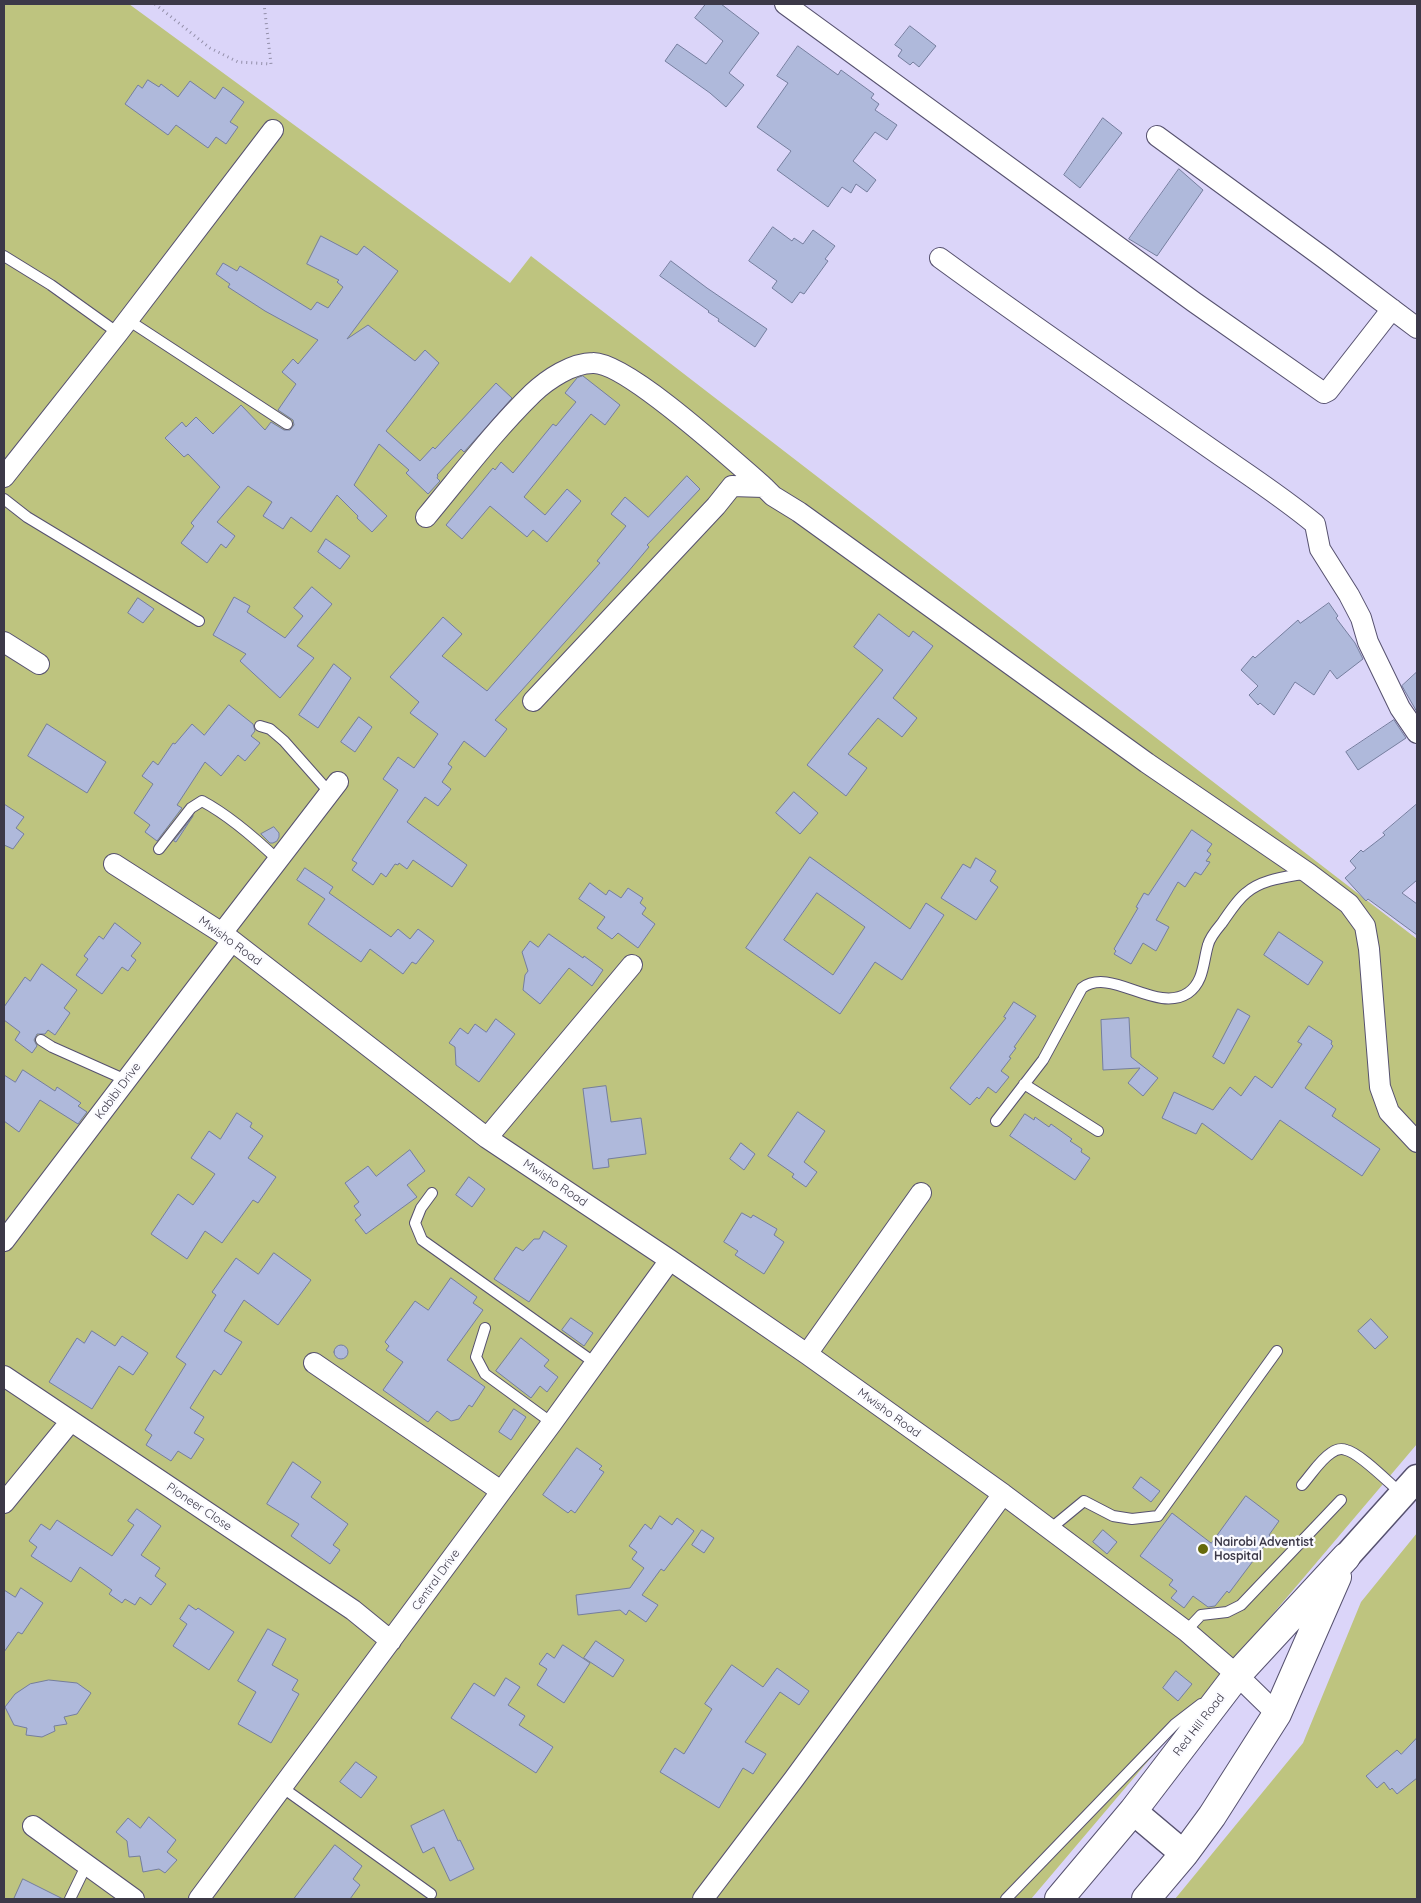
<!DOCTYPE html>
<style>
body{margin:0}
#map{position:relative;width:1421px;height:1903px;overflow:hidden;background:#dbd5f9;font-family:Quicksand,sans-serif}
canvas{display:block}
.frame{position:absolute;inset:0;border:5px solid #3c3948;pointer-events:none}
</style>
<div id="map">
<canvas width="1421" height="1903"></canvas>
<div class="frame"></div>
</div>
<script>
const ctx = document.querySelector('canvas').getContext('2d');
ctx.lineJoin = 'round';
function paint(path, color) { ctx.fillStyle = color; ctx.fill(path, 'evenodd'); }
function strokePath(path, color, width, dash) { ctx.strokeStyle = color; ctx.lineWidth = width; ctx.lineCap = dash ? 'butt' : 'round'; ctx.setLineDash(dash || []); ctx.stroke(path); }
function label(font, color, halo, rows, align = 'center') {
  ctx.font = font + ' Quicksand,sans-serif'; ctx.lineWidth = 4.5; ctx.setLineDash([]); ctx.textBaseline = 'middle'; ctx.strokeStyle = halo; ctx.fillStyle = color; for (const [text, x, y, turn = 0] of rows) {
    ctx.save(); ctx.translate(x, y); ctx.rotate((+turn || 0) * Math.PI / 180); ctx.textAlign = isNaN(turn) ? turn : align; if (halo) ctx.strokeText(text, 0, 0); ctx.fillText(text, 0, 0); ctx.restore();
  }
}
paint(new Path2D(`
 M 4,4 L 129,4 L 510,283 L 531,256 L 1417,939 L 1417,1444 L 1031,1899 L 4,1899 Z
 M 1417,1533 L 1417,1899 L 1175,1899 L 1303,1743 L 1361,1602 Z`), '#bec47f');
const building = new Path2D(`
 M 706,4 L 721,4 L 759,33 L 729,73 L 744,85 L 726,107 L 710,93 L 665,61 L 677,44 L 706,64 L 723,41 L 695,18 Z
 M 910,26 L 936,46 L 919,67 L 913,62 L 910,65 L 898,56 L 902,50 L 895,45 Z
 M 798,46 L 838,75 L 841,70 L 874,94 L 871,98 L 879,104 L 875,110 L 897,125 L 887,140 L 875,132 L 853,161 L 876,180 L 867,192 L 856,184 L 851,193 L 842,187 L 828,207 L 777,170 L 791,151 L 757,127 L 788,83 L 777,76 Z
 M 148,80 L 159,87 L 161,84 L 178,97 L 190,81 L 215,99 L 223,87 L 244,102 L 230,122 L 238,127 L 226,144 L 216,137 L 208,148 L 176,125 L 168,135 L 125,104 L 138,85 L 142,88 Z
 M 1103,118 L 1122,133 L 1080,188 L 1064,175 Z
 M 1179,169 L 1203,190 L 1157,256 L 1129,239 Z
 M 773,227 L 792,241 L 794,238 L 803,244 L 813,230 L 835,246 L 825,259 L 828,261 L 804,294 L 800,292 L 792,303 L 772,288 L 777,281 L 749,261 Z
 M 321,236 L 357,255 L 364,246 L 398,271 L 347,339 L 368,325 L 415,361 L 425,350 L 439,363 L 386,431 L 420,461 L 433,447 L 435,449 L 496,383 L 512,398 L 464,452 L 461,449 L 437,475 L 438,476 L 437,478 L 440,481 L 428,494 L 406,473 L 409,470 L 379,444 L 354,485 L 387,516 L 372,532 L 357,518 L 358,516 L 337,495 L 311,532 L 291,517 L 283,529 L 263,516 L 272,502 L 248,486 L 217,522 L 235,536 L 226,548 L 221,544 L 207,563 L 181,543 L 194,526 L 191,523 L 220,487 L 188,454 L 184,457 L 165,438 L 182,422 L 186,427 L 196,417 L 213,434 L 241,405 L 265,430 L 271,422 L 284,430 L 290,430 L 294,425 L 293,420 L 278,410 L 296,384 L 282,372 L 293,359 L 298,364 L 318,340 L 265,311 L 228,287 L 230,284 L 216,274 L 223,263 L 237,271 L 240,266 L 311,310 L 317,302 L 328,308 L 343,287 L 337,282 L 339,280 L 307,264 Z
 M 671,261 L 707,288 L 767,329 L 755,347 L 718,321 L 719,319 L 708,312 L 709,311 L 660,276 Z
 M 583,376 L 620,405 L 605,425 L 591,414 L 524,497 L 545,515 L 567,489 L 581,501 L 547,542 L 533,530 L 527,537 L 490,506 L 462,539 L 446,525 L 493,468 L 495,470 L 501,462 L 513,473 L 553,424 L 556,426 L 576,402 L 565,393 L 577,378 Z
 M 687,476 L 700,489 L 647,545 L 649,547 L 627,573 L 495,720 L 507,729 L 485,757 L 464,741 L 448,764 L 452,767 L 442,782 L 451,789 L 438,806 L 425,797 L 407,822 L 467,865 L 452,887 L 413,860 L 407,869 L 399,863 L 398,865 L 395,864 L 386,877 L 381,873 L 373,885 L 352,870 L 357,863 L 352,860 L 398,790 L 383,779 L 398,757 L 414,768 L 438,734 L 410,713 L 419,702 L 390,677 L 443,617 L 462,634 L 442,656 L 487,691 L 600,563 L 597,561 L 626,526 L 611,514 L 625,497 L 648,517 Z
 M 326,539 L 350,556 L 340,569 L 318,552 Z
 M 312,587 L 332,604 L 297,646 L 314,658 L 280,698 L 240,661 L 246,654 L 213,635 L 234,597 L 250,606 L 247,612 L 285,638 L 303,616 L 294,608 Z
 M 138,598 L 154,609 L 143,623 L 128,613 Z
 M 1329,603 L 1338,616 L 1336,618 L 1355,643 L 1363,659 L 1337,679 L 1330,670 L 1314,695 L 1295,682 L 1274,715 L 1260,703 L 1258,705 L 1249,695 L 1258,686 L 1241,670 L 1253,656 L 1255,658 L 1298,620 L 1300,623 Z
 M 879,614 L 909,637 L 913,631 L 933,646 L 893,698 L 917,718 L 902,737 L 878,718 L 848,754 L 867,768 L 846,796 L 807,765 L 883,670 L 854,647 Z
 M 334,664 L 351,678 L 318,728 L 299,715 Z
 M 1417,672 L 1417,712 L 1402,686 Z
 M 229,705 L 253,724 L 255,731 L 251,736 L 260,743 L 245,761 L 238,755 L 221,776 L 205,762 L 177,805 L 182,808 L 157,841 L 145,832 L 150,825 L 134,813 L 153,784 L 142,776 L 153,761 L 158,765 L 173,743 L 175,744 L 192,724 L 204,735 Z
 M 359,717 L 372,727 L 355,752 L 341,742 Z
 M 1394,720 L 1406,738 L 1358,770 L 1346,752 Z
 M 47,724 L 106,762 L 87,793 L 28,756 Z
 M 794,792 L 818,813 L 800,834 L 776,813 Z
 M 4,804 L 24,817 L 16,828 L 24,834 L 13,849 L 4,845 Z
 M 1417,804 L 1417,880 L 1402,893 L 1417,904 L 1417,935 L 1368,899 L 1366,901 L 1345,878 L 1356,868 L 1350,861 L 1361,850 L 1363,852 L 1385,835 L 1383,833 Z
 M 193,816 L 176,842 L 174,841 Z
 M 274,827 L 279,833 L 279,837 L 277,841 L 273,843 L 270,843 L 261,834 Z
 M 1192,830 L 1212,844 L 1207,851 L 1211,854 L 1206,861 L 1210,862 L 1201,875 L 1195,872 L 1185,887 L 1178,882 L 1156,920 L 1169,927 L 1156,951 L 1143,943 L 1131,964 L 1114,954 L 1116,951 L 1114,949 L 1138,908 L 1136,907 L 1144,893 L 1148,895 Z
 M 810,857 L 910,929 L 926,903 L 944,915 L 902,980 L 875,962 L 840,1014 L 746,948 ZM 817,893 L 865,927 L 833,975 L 784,940 Z
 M 976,858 L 996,871 L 990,881 L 998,887 L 976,920 L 941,898 L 963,864 L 970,868 Z
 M 305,868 L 333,887 L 329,893 L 391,937 L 398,929 L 410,939 L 418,929 L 434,941 L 416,964 L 412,962 L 403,974 L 370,949 L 361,962 L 308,924 L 325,899 L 297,880 Z
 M 590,883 L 606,895 L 609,890 L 621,898 L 628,888 L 643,898 L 640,903 L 646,908 L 642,914 L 655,924 L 638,948 L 618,933 L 612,939 L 597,928 L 605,917 L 579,899 Z
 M 115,923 L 141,943 L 131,956 L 136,960 L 128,971 L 122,967 L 102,994 L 76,975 L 88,959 L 84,956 L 99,936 L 103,939 Z
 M 1279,932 L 1323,962 L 1308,985 L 1264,955 Z
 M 549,934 L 583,958 L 584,956 L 603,970 L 592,986 L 569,968 L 540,1004 L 523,990 L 525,975 L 528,971 L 522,952 L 530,941 L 538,947 Z
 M 42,964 L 77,990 L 64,1008 L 70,1013 L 55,1035 L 48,1030 L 45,1034 L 37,1034 L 34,1040 L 37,1046 L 32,1053 L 15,1040 L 20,1032 L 4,1020 L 4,1007 L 25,977 L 30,981 Z
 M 1014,1002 L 1036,1016 L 1014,1047 L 1016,1048 L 1009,1057 L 1011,1058 L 1001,1071 L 1009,1077 L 996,1093 L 988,1087 L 979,1099 L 977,1097 L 970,1105 L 950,1088 L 1006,1018 L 1004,1017 Z
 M 1238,1009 L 1250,1016 L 1224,1064 L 1213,1057 Z
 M 1129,1018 L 1131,1057 L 1158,1078 L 1143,1096 L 1128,1083 L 1140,1068 L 1103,1070 L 1101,1020 Z
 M 496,1019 L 515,1034 L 479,1082 L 456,1065 L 455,1047 L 449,1043 L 460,1028 L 468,1034 L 475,1024 L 486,1032 Z
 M 1309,1026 L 1332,1041 L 1331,1044 L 1333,1046 L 1305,1088 L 1336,1109 L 1332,1116 L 1380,1149 L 1362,1176 L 1280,1120 L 1252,1160 L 1202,1123 L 1196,1134 L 1162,1118 L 1174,1092 L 1213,1110 L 1230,1087 L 1241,1096 L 1255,1076 L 1272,1088 L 1302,1044 L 1298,1042 Z
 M 23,1070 L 55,1091 L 57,1087 L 81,1103 L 78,1106 L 87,1112 L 78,1124 L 40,1100 L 19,1132 L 4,1121 L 4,1075 L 15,1082 Z
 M 606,1086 L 611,1122 L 641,1118 L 646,1154 L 608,1159 L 609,1167 L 593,1169 L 583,1089 Z
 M 798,1112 L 825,1131 L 804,1162 L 817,1172 L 806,1187 L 792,1177 L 794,1174 L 768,1156 Z
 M 237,1113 L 252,1123 L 250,1127 L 263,1136 L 248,1158 L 276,1177 L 258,1203 L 253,1200 L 222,1243 L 205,1231 L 187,1259 L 151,1234 L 178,1194 L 193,1205 L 215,1174 L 191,1158 L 209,1131 L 220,1139 Z
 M 1025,1114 L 1034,1120 L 1035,1117 L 1049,1127 L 1051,1124 L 1072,1139 L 1070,1141 L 1082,1149 L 1081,1152 L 1090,1158 L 1075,1180 L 1010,1136 Z
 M 741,1143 L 755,1154 L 744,1170 L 730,1159 Z
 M 410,1150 L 425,1171 L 407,1185 L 417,1197 L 366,1234 L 355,1220 L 361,1215 L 354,1206 L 359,1202 L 345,1183 L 368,1166 L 376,1176 Z
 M 469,1177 L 485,1189 L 472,1207 L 456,1195 Z
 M 742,1213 L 751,1218 L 753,1215 L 777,1229 L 774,1235 L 784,1242 L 764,1274 L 735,1255 L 738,1251 L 724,1242 Z
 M 544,1231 L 567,1246 L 529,1302 L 494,1279 L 516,1247 L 523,1251 L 534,1239 L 539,1239 Z
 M 274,1253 L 311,1280 L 278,1325 L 244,1300 L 224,1331 L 242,1342 L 221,1375 L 214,1370 L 190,1408 L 204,1417 L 194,1433 L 204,1439 L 191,1459 L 178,1451 L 171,1461 L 146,1445 L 152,1435 L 145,1430 L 186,1364 L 176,1357 L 216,1295 L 212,1292 L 236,1258 L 258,1274 Z
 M 451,1278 L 477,1297 L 473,1303 L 483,1310 L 447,1360 L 485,1387 L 472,1407 L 469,1405 L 459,1419 L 451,1421 L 437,1411 L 428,1422 L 383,1390 L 403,1362 L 386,1350 L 389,1346 L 385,1342 L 415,1301 L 428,1310 Z
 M 571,1318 L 593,1333 L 584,1346 L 562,1330 Z
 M 1371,1319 L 1388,1337 L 1375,1349 L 1358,1331 Z
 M 92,1331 L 115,1346 L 122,1336 L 148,1353 L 133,1375 L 119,1366 L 92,1409 L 49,1382 L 77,1338 L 84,1343 Z
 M 521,1338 L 549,1360 L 544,1366 L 558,1377 L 547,1392 L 540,1386 L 531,1398 L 496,1371 Z
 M334 1352a7 7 0 1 1 14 0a7 7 0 1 1-14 0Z
 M 514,1409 L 526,1417 L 511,1440 L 499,1432 Z
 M 577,1448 L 602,1466 L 599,1469 L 604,1472 L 575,1513 L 571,1510 L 568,1513 L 543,1495 Z
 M 293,1462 L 321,1482 L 311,1497 L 348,1524 L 333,1545 L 340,1550 L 330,1564 L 291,1536 L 299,1524 L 267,1504 Z
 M 1141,1477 L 1160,1491 L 1151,1502 L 1133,1488 Z
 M 1246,1496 L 1279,1521 L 1269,1535 L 1271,1537 L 1229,1593 L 1227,1591 L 1215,1606 L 1208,1607 L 1193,1596 L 1184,1608 L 1171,1598 L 1177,1591 L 1169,1585 L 1173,1580 L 1140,1556 L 1172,1513 L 1211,1543 Z
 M 137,1509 L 161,1526 L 141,1555 L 160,1568 L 155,1576 L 166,1584 L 151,1605 L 140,1597 L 135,1605 L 125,1599 L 122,1603 L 109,1594 L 112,1590 L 80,1567 L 71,1582 L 31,1556 L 37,1547 L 29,1541 L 41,1524 L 50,1530 L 57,1520 L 112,1556 L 134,1525 L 128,1521 Z
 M 660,1516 L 672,1525 L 677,1518 L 694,1531 L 664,1571 L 661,1569 L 642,1595 L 658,1605 L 646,1622 L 629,1610 L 626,1615 L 620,1610 L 578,1615 L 576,1595 L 630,1588 L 644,1568 L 632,1559 L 637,1552 L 629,1546 L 645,1524 L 651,1529 Z
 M 702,1530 L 714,1538 L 704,1553 L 692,1545 Z
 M 1103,1530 L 1117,1542 L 1107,1554 L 1093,1542 Z
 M 21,1588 L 43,1603 L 22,1634 L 18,1632 L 4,1652 L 4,1590 L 15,1597 Z
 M 189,1605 L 196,1610 L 198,1608 L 234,1632 L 209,1670 L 173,1646 L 187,1624 L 180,1619 Z
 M 268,1629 L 286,1639 L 272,1665 L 298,1680 L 292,1690 L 299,1694 L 271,1743 L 238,1724 L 256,1692 L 238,1681 Z
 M 596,1641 L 624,1660 L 613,1677 L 584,1658 Z
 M 563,1645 L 590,1663 L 564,1703 L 537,1685 L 547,1669 L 539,1664 L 547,1653 L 554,1658 Z
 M 732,1665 L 763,1687 L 777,1668 L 809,1691 L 799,1705 L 780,1692 L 745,1742 L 766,1754 L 753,1774 L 743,1768 L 719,1808 L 660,1772 L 675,1748 L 684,1754 L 712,1709 L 705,1704 Z
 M 1176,1671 L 1192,1684 L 1178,1701 L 1163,1688 Z
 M 506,1678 L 520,1687 L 508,1705 L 525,1716 L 519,1725 L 553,1747 L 536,1773 L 451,1718 L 474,1683 L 494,1696 Z
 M 49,1680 L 77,1683 L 91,1693 L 77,1714 L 64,1717 L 67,1724 L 54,1726 L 55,1731 L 42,1737 L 26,1735 L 27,1728 L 14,1725 L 5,1707 L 15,1694 L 30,1684 Z
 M 1417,1738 L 1417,1778 L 1397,1794 L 1392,1788 L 1390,1790 L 1384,1782 L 1377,1788 L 1366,1776 L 1397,1750 L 1401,1754 Z
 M 356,1762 L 377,1777 L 361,1798 L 340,1782 Z
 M 444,1810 L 458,1841 L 460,1840 L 474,1869 L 450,1881 L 434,1847 L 423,1853 L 411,1826 Z
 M 149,1817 L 176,1840 L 167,1852 L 177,1860 L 165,1873 L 159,1869 L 143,1872 L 140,1856 L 129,1857 L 127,1841 L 116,1832 L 128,1818 L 140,1828 Z
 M 335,1845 L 362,1866 L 353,1879 L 360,1885 L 350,1899 L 294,1899 Z
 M 23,1879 L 63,1899 L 14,1899 Z`);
paint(building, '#afb9db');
strokePath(building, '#757e9e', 1);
const service = new Path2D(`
 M 4,256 L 51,285 L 118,333
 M 128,320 L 287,424
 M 4,499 L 27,517 L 199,621
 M 260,726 L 270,729 L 284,741 L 330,793
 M 159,849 L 191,808 L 202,801 C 230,816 255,838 278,860
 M 41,1040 L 52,1047 L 126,1080
 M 1024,1084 L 1098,1131
 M 996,1121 L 1043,1060 L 1082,988 C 1111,966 1156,1014 1188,993 C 1204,982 1203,962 1208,945 C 1210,937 1217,929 1222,923 C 1229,913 1237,900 1246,893 C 1262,879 1287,877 1307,873
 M 432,1193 L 421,1208 L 415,1223 L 422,1240 L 595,1363
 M 485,1328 L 476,1357 L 485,1374 L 552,1423
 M 1302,1485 C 1311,1475 1320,1460 1331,1453 C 1335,1450 1341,1448 1346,1450 C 1360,1453 1390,1484 1402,1494
 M 1050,1529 L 1084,1501 L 1113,1516 L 1132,1519 L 1158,1516 L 1277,1351
 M 1186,1631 L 1201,1615 L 1227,1612 L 1241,1605 L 1341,1500
 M 283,1788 L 431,1894
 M 70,1899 L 86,1866
 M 1006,1899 L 1175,1724 L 1201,1704`);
const minor = new Path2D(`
 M 785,4 L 1194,302 L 1324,393 L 1328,391 L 1392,309
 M 1157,136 L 1324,258 L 1417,328
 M 940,258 C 1026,321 1114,381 1201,442 C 1239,469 1279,494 1315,524 L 1320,549 L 1349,595 L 1361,618 L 1368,642 L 1400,708 L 1417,733
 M 4,477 L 118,333 L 273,130
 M 426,517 C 461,475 494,431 533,393 C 548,379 572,363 593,363 C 627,362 735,462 764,487
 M 4,642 L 39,664
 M 533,701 L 716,506 L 732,486 L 764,487 L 773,496 L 799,512 L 1147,763 L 1308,873 L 1349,904 L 1365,926 L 1369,949 L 1380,1087 L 1389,1112 L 1417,1142
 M 114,864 L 222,933 L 487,1138 L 670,1260 L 807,1354 L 1003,1494
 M 222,933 L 338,782
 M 487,1138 L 632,965
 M 4,1241 L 232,941
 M 807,1354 L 921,1193
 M 314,1363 L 501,1491
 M 4,1376 L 353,1610 L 391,1641
 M 4,1503 L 71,1421
 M 33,1826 L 134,1899
 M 199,1899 L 552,1423 L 670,1260
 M 703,1899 L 794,1779 L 1003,1494 L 1186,1631 L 1237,1675 L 1277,1714`);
const tertiary = new Path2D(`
 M 1346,1557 L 1417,1478
 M 1133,1811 L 1184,1854`);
const secondary = new Path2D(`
 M 1059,1899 L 1133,1811 L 1237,1675 L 1346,1557
 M 1146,1899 L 1184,1854 L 1212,1816 L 1277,1714 L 1337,1577`);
strokePath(service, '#56516f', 12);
strokePath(minor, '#56516f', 22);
strokePath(tertiary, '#56516f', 29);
strokePath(secondary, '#56516f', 30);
strokePath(new Path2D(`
 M 155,4 L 210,48 L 238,62 L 271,64 L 264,4`), '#938fa9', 3, [1, 4]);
strokePath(service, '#fff', 10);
strokePath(minor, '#fff', 20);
strokePath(tertiary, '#fff', 26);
strokePath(secondary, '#fff', 28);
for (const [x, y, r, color] of [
 [1203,1549,6,"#666a0c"]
]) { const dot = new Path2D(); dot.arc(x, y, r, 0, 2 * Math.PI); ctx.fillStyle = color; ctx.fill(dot); strokePath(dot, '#fbfbff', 2); }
label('12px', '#3c3948', '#fbfbff', [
 ["Mwisho Road",230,941,36],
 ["Kabibi Drive",118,1091,-53],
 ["Mwisho Road",555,1183,34],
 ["Mwisho Road",889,1413,36],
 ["Pioneer Close",199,1507,34],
 ["Central Drive",436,1580,-54],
 ["Red Hill Road",1199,1725,-52]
]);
label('bold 12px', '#3c3948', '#fbfbff', [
 ["Nairobi Adventist",1214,1542],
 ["Hospital",1214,1556]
], 'left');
</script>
